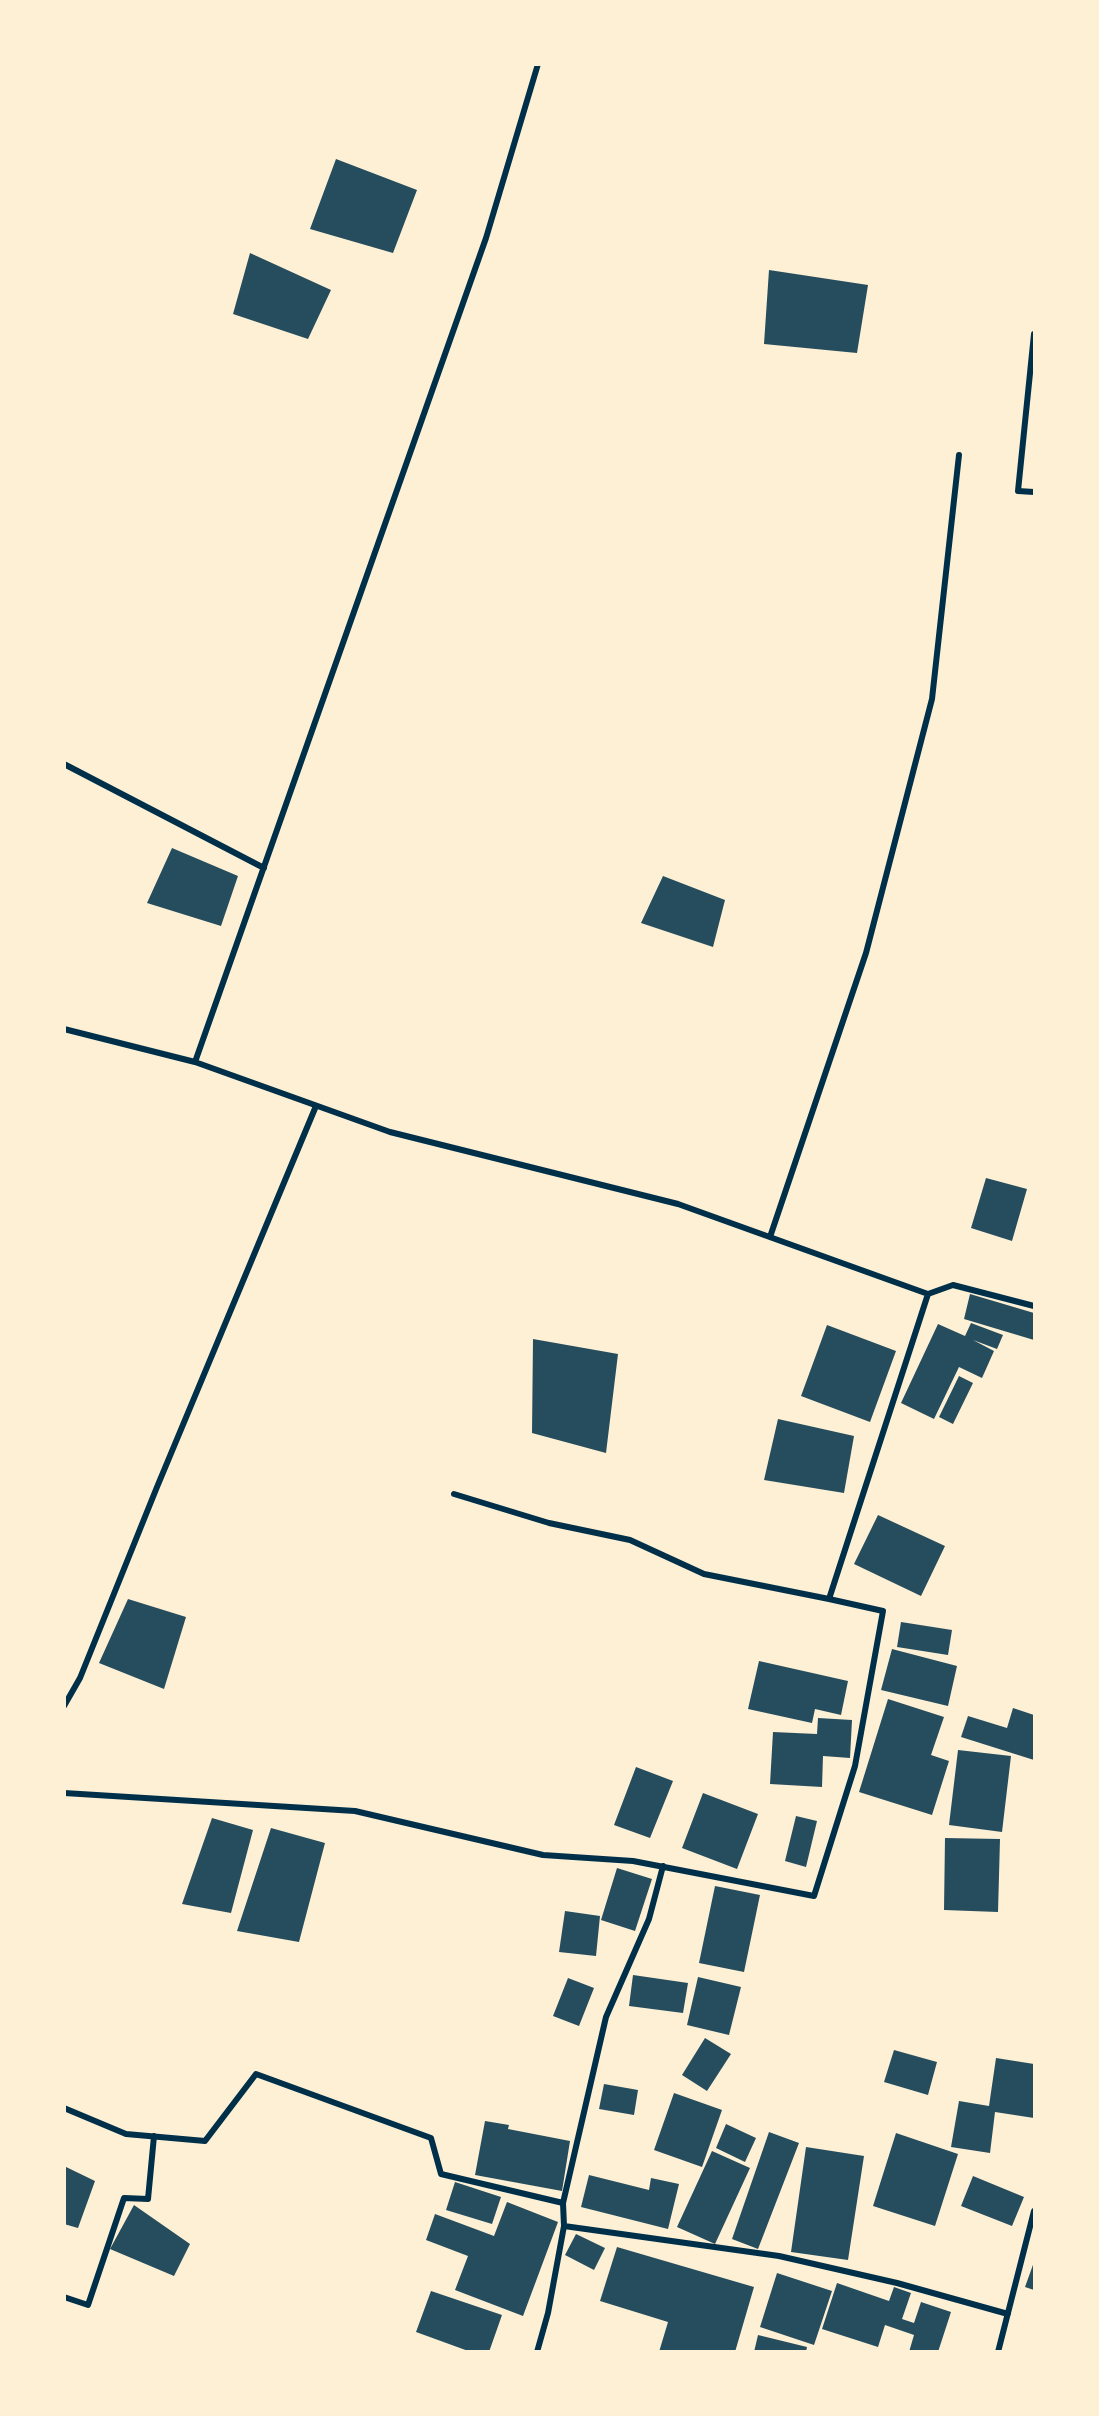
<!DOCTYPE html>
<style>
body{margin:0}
#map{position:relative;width:1099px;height:2416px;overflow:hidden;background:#fdf0d5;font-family:"Noto Sans",sans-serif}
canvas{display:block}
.frame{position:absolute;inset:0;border:66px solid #fdf0d5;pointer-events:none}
</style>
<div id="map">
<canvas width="1099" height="2416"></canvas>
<div class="frame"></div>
</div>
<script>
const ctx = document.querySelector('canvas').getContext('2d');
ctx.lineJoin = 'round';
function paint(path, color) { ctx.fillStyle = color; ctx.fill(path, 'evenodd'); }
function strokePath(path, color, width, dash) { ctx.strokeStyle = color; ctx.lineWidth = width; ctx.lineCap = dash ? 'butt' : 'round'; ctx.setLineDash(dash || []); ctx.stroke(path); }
paint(new Path2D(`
 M 336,159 L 417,190 L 393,253 L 310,229 Z
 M 250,253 L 331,290 L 308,339 L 233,314 Z
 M 769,270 L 868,285 L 857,353 L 764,344 Z
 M 172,848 L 238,876 L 221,926 L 147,903 Z
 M 663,876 L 725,900 L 713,947 L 641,923 Z
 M 986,1178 L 1027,1189 L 1012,1241 L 971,1228 Z
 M 970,1294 L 1034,1313 L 1034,1340 L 964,1319 Z
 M 971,1323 L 1003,1335 L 997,1349 L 973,1340 L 994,1351 L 982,1378 L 959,1367 L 934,1419 L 901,1403 L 938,1324 L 965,1336 Z
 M 827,1325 L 896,1351 L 870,1422 L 801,1396 Z
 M 533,1339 L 618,1354 L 606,1453 L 532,1433 Z
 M 959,1376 L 973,1383 L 953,1424 L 939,1417 Z
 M 778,1419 L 854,1436 L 844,1493 L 764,1480 Z
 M 878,1515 L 945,1546 L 921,1596 L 854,1564 Z
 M 128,1599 L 186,1617 L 164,1689 L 99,1663 Z
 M 901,1622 L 952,1630 L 948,1655 L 897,1647 Z
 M 892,1649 L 957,1666 L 948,1706 L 881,1690 Z
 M 759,1661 L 848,1681 L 841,1715 L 815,1709 L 812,1723 L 748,1709 Z
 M 888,1699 L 944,1717 L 931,1755 L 949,1761 L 932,1815 L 859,1792 Z
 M 1013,1708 L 1034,1715 L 1034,1760 L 961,1737 L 968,1716 L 1007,1728 Z
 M 818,1718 L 852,1720 L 850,1758 L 823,1756 L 822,1787 L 770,1784 L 773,1732 L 817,1734 Z
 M 958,1750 L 1011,1756 L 1002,1832 L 949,1825 Z
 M 636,1767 L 673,1781 L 650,1838 L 614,1825 Z
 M 703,1793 L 758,1814 L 737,1869 L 682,1848 Z
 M 796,1816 L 817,1821 L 806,1867 L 785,1861 Z
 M 212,1818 L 253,1830 L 231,1913 L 182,1904 Z
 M 271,1828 L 325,1843 L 299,1942 L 237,1931 Z
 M 945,1838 L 1000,1839 L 998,1912 L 944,1910 Z
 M 617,1868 L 652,1879 L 635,1931 L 601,1920 Z
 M 715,1886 L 760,1895 L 744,1972 L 699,1963 Z
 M 565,1911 L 600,1916 L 596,1956 L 559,1952 Z
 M 633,1975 L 688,1983 L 683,2013 L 629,2006 Z
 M 698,1977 L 741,1987 L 729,2035 L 687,2025 Z
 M 568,1978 L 594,1988 L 579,2026 L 553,2016 Z
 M 705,2038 L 731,2054 L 707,2091 L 682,2075 Z
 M 894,2050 L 937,2062 L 928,2095 L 884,2082 Z
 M 996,2058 L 1034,2064 L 1034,2118 L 995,2112 L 990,2153 L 951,2147 L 959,2101 L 989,2106 Z
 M 604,2084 L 638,2090 L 634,2115 L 599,2109 Z
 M 674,2093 L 722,2110 L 702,2167 L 654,2150 Z
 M 485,2121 L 509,2125 L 508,2129 L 570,2141 L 562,2191 L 475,2175 Z
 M 726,2124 L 756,2138 L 745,2162 L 716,2148 Z
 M 769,2132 L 799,2143 L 758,2249 L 732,2239 Z
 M 896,2133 L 958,2154 L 935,2226 L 873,2206 Z
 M 806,2147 L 864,2156 L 848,2260 L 791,2252 Z
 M 712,2151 L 750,2168 L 715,2244 L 677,2227 Z
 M 64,2166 L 95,2181 L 78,2228 L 64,2224 Z
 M 589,2175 L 649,2190 L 651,2178 L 679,2184 L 668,2229 L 581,2207 Z
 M 973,2176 L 1024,2197 L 1012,2226 L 961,2206 Z
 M 455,2182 L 501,2197 L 492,2224 L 446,2210 Z
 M 507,2202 L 558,2222 L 523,2316 L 455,2290 L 468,2256 L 426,2240 L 435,2214 L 494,2236 Z
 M 134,2205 L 190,2244 L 174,2276 L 110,2249 Z
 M 576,2234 L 605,2248 L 594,2270 L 565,2255 Z
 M 617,2247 L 754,2287 L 735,2352 L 659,2352 L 668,2322 L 600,2301 Z
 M 1034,2262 L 1034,2290 L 1025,2287 Z
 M 777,2273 L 832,2291 L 814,2345 L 760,2327 Z
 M 837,2283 L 889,2301 L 894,2287 L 911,2293 L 902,2319 L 914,2323 L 921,2302 L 951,2312 L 938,2352 L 909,2352 L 914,2335 L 885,2325 L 878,2347 L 822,2329 Z
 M 431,2291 L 502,2315 L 489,2352 L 471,2352 L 416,2332 Z
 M 758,2335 L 807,2347 L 806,2352 L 754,2352 Z`), '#264d5e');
strokePath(new Path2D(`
 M 1034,334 L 1018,491 L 1034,492
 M 64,764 L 264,868
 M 64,1029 L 195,1062 L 486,238 L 538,64
 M 195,1062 L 390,1132 L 678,1204 L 928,1294 L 953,1285 L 1034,1306
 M 770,1237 L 866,953 L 932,699 L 959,455
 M 454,1494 L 549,1523 L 630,1540 L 704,1574 L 829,1599
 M 64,1706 L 80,1678 L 157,1487 L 316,1106
 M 64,1793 L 355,1811 L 543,1855 L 633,1861 L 814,1896 L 855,1766 L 883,1611 L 829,1599 L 928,1294
 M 64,2108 L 126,2134 L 205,2141 L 256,2074 L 431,2138 L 441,2174 L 563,2203 L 564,2226 L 779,2256 L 897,2283 L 1008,2314
 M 563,2203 L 606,2017 L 649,1919 L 663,1866
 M 64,2297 L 88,2305 L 124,2198 L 148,2199 L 154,2136
 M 537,2352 L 548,2313 L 564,2226
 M 998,2352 L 1034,2211`), '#003049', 6);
</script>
